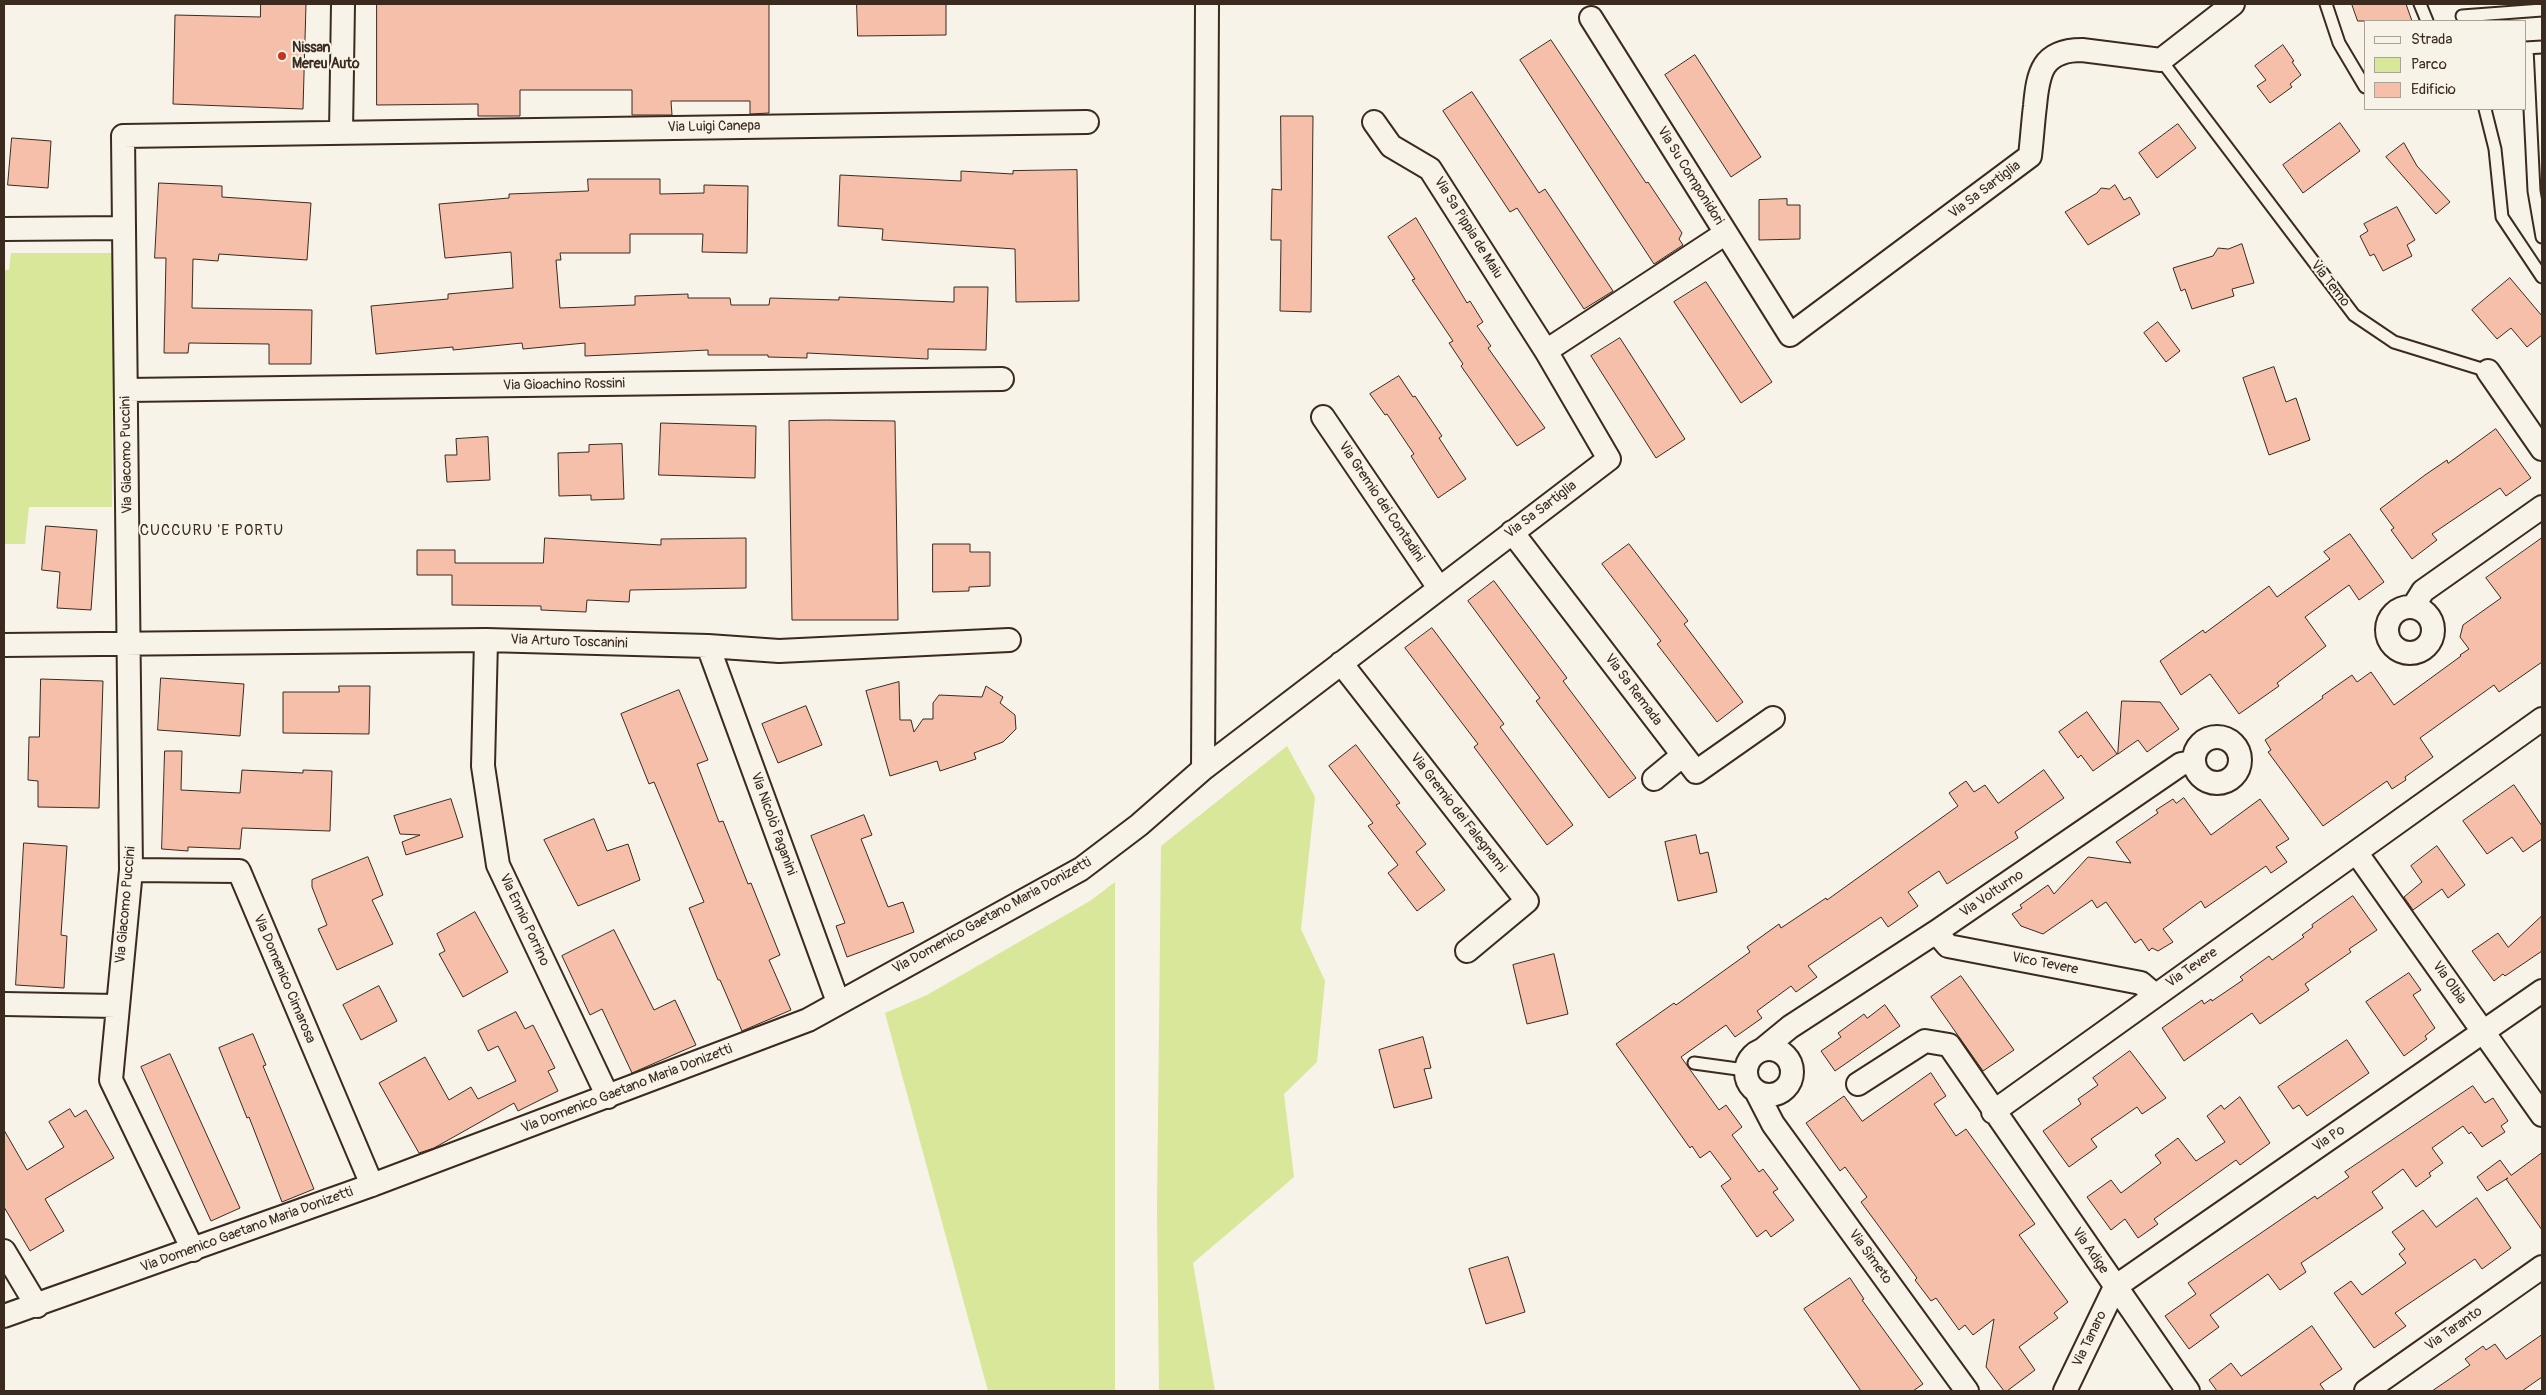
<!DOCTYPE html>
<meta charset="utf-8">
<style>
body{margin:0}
#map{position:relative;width:2546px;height:1395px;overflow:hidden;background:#f7f3e8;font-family:Pangolin,sans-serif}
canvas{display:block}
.frame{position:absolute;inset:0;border:5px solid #3b2a1e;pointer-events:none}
.legend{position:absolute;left:2364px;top:20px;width:162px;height:90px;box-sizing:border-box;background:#f7f3e8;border:1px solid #aca397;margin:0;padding:6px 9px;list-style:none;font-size:15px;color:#3b2a1e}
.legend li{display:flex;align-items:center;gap:10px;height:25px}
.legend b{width:25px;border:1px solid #aca397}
</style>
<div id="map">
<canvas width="2546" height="1395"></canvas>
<div class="frame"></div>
<ul class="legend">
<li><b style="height:6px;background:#f7f3e8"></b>Strada</li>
<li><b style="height:14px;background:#d8e79a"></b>Parco</li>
<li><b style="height:14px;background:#f6bfaa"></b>Edificio</li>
</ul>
</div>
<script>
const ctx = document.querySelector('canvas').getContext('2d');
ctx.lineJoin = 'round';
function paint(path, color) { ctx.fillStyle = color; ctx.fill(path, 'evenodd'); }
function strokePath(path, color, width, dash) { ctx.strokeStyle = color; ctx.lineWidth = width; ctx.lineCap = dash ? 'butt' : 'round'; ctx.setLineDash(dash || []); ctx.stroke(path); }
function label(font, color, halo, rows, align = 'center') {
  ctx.font = font + ' Pangolin,sans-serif'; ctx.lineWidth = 4; ctx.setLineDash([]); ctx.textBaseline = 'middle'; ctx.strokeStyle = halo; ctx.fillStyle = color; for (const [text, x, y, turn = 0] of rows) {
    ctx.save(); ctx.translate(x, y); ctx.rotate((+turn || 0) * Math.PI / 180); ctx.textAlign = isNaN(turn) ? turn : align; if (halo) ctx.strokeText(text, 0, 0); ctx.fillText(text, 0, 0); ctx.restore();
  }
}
paint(new Path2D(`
 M 11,253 L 114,253 L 112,507 L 29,507 L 25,544 L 4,544 L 4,270 L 9,270 Z
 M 1287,746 L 1315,797 L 1301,929 L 1325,981 L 1317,1062 L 1284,1094 L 1294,1177 L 1193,1263 L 1215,1391 L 1159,1391 L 1157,1210 L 1161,846 Z
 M 1115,882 L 1115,1391 L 988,1391 L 885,1013 L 927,995 L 1090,901 Z`), '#d8e79a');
const building = new Path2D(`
 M 261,4 L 306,4 L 303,109 L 173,104 L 175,15 L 260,17 Z
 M 377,4 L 769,4 L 769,113 L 750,114 L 750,101 L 671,101 L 672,115 L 632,115 L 632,90 L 520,90 L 520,116 L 478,116 L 478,104 L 377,105 Z
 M 857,4 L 946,4 L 946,35 L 858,36 Z
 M 2352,4 L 2406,4 L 2412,21 L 2358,21 Z
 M 1551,40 L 1646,183 L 1648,182 L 1682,233 L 1679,239 L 1683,245 L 1654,264 L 1520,60 Z
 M 2283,45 L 2294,61 L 2292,62 L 2301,75 L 2290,84 L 2292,87 L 2270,103 L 2257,86 L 2266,80 L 2255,66 Z
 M 1695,55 L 1761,157 L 1731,177 L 1665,75 Z
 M 1472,92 L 1539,193 L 1545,189 L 1613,291 L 1584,309 L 1517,208 L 1510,212 L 1443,111 Z
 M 1281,116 L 1313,116 L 1311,312 L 1280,311 L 1281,240 L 1271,240 L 1272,189 L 1281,190 Z
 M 2340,123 L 2360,151 L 2303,193 L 2283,165 Z
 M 2178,124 L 2196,148 L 2157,178 L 2139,153 Z
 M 12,138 L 51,141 L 48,188 L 8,185 Z
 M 2404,143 L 2417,166 L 2450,202 L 2436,214 L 2386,157 Z
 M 1077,170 L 1079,301 L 1016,302 L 1015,249 L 882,240 L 883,229 L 838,226 L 840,175 L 961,181 L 961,171 L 1013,174 L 1013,171 Z
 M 588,179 L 660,179 L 660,194 L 704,193 L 704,185 L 748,186 L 747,253 L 702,252 L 703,234 L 630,234 L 630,253 L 560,253 L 561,260 L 556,260 L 560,308 L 635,305 L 635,296 L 688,294 L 688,298 L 730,298 L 731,305 L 769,305 L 770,298 L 839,300 L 839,297 L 954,302 L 954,287 L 988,287 L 986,350 L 928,349 L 928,359 L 807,353 L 807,358 L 768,357 L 768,355 L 708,355 L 708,350 L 585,356 L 585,343 L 523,349 L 522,343 L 453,350 L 453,347 L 376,354 L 371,306 L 448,299 L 448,294 L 513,288 L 511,252 L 445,258 L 439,204 L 509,198 L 509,194 L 588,191 Z
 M 159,183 L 222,186 L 222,197 L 311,203 L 307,260 L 219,254 L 218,261 L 193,259 L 192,308 L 312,310 L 311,364 L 269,364 L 269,344 L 189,343 L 188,353 L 164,353 L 166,258 L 155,258 Z
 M 2115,185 L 2124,200 L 2130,197 L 2140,214 L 2088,245 L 2065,212 L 2097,193 L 2101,188 L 2109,189 Z
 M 1787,199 L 1787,205 L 1800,205 L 1800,239 L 1759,240 L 1759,200 Z
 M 2397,207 L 2415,240 L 2407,245 L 2412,256 L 2383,271 L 2374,254 L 2370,256 L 2360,236 L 2368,231 L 2364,224 Z
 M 1416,218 L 1467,303 L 1470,301 L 1483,322 L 1477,326 L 1491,346 L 1488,348 L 1545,428 L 1517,446 L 1461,366 L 1463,364 L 1449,343 L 1453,341 L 1412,280 L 1415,279 L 1388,237 Z
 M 2242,244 L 2254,283 L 2232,289 L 2234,296 L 2192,309 L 2185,289 L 2181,291 L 2173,268 L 2213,256 L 2218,248 L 2228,249 Z
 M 2510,278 L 2542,316 L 2542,335 L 2527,347 L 2511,328 L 2497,339 L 2472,310 Z
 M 1706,282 L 1772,382 L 1741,403 L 1674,302 Z
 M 2158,322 L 2180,351 L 2166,362 L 2144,333 Z
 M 1620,338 L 1685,439 L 1656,458 L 1591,356 Z
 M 2274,367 L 2286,402 L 2296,398 L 2310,440 L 2269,455 L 2243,378 Z
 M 1399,376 L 1413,397 L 1415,396 L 1442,436 L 1439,438 L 1466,479 L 1438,498 L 1411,456 L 1414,454 L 1387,414 L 1385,415 L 1370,394 Z
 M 827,420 L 895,421 L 898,620 L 792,620 L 789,421 Z
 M 661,423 L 756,426 L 755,478 L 659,475 Z
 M 2496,429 L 2531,478 L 2506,496 L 2500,488 L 2432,534 L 2437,540 L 2412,559 L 2391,530 L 2394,528 L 2380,509 L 2425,475 L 2447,460 L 2448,463 Z
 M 488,437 L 490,480 L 447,482 L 445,455 L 457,455 L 456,439 Z
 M 622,444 L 624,499 L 591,500 L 591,495 L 559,496 L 558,453 L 589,452 L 589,445 Z
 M 46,526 L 97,530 L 91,610 L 57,608 L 60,572 L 42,570 Z
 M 2350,534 L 2384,582 L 2359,600 L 2349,585 L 2305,617 L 2326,646 L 2277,683 L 2279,686 L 2239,714 L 2210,674 L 2181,695 L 2160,661 L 2203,630 L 2205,633 L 2269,586 L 2277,597 L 2330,559 L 2324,552 Z
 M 545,538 L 661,545 L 661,539 L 746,538 L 746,588 L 630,590 L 629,602 L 587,600 L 586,612 L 541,610 L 541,606 L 452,605 L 452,575 L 417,575 L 417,550 L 455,550 L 455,563 L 543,563 Z
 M 2542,538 L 2542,662 L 2499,692 L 2494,685 L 2420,738 L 2433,757 L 2405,777 L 2406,780 L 2392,789 L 2387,781 L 2323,826 L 2268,752 L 2271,750 L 2265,740 L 2323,698 L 2322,696 L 2352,675 L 2357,682 L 2371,672 L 2394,705 L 2461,656 L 2460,655 L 2469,649 L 2460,637 L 2463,625 L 2501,598 L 2486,578 Z
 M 933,544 L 970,544 L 970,552 L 990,552 L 990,586 L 969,587 L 969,591 L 933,592 Z
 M 1629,544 L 1688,621 L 1684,624 L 1743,702 L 1717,722 L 1657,644 L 1661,641 L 1602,564 Z
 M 1494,581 L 1567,678 L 1563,681 L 1636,778 L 1609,798 L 1536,701 L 1540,698 L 1468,601 Z
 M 1432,628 L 1504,724 L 1500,727 L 1573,825 L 1547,845 L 1474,747 L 1478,744 L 1405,648 Z
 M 161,678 L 244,684 L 240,736 L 158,730 Z
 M 41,679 L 103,681 L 99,808 L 38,807 L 38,781 L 28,780 L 29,737 L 39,737 Z
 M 899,682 L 900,720 L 911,720 L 914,732 L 923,719 L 933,719 L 933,703 L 939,695 L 982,697 L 986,686 L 1003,697 L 1000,703 L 1015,715 L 1016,729 L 1003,742 L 974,753 L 976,759 L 940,771 L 937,761 L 890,776 L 866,691 Z
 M 339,686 L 370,686 L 369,734 L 283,733 L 283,692 L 339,692 Z
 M 679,690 L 708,760 L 697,764 L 719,822 L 723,821 L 748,884 L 751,883 L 780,955 L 769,960 L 791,1010 L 742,1031 L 720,980 L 718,980 L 689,908 L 704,902 L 654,782 L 649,784 L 621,714 Z
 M 2122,701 L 2160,702 L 2179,729 L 2147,752 L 2138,740 L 2118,754 Z
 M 806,706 L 822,745 L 778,763 L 762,724 Z
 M 2087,712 L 2117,754 L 2093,771 L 2081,755 L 2078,758 L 2059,732 Z
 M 1356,745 L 1400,803 L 1396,805 L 1426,844 L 1416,852 L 1445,890 L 1417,911 L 1388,873 L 1398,865 L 1368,826 L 1373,823 L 1329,766 Z
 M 165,751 L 182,751 L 181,790 L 240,793 L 242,770 L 303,773 L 303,770 L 332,771 L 330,831 L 242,828 L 240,849 L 188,847 L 188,851 L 162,849 Z
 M 2044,770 L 2064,798 L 2015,832 L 2018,838 L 1947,884 L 1939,871 L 1908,892 L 1918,906 L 1888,927 L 1881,917 L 1808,966 L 1817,977 L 1796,992 L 1791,986 L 1757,1011 L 1762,1018 L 1735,1037 L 1726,1025 L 1681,1057 L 1719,1110 L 1726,1105 L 1742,1127 L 1732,1135 L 1759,1172 L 1763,1169 L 1778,1189 L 1773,1192 L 1794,1220 L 1771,1237 L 1766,1230 L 1757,1237 L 1721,1186 L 1731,1179 L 1710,1151 L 1700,1158 L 1692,1146 L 1690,1148 L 1616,1044 L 1674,1003 L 1676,1005 L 1750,952 L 1747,947 L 1779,924 L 1781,928 L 1826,898 L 1827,900 L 1958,806 L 1949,793 L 1966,781 L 1974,792 L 1985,785 L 1998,803 Z
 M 2514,785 L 2542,826 L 2542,839 L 2523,852 L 2512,837 L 2487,854 L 2463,821 Z
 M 2184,798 L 2211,835 L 2260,799 L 2289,839 L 2276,847 L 2287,862 L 2271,873 L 2266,866 L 2205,908 L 2201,901 L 2163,929 L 2173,942 L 2158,951 L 2152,948 L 2149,951 L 2141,939 L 2135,943 L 2106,902 L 2097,908 L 2092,900 L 2043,934 L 2021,926 L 2012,914 L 2022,908 L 2020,905 L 2048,885 L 2054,894 L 2088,857 L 2131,863 L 2116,842 L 2158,813 L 2156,810 L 2173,799 L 2176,803 Z
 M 451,799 L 463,837 L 406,855 L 402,842 L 420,835 L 400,834 L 394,816 Z
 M 864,815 L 872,835 L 861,839 L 888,907 L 903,902 L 914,932 L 847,957 L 836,926 L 845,923 L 811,836 Z
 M 594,819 L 607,851 L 628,844 L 640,880 L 578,906 L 544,840 Z
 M 1696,835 L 1700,854 L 1708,852 L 1717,892 L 1678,901 L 1665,842 Z
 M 24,843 L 67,846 L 61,935 L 67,936 L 64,988 L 16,985 Z
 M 2437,846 L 2465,885 L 2448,898 L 2442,889 L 2413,910 L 2404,897 L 2422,882 L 2411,866 Z
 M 368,857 L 383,895 L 372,900 L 393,944 L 337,970 L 318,929 L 327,925 L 312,887 L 312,880 Z
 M 2353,896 L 2377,930 L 2349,949 L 2351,952 L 2305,984 L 2309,990 L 2260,1024 L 2252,1013 L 2184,1061 L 2162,1028 L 2202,1000 L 2204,1004 L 2211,999 L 2212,1001 L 2243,980 L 2240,977 L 2269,956 L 2272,960 L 2304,937 L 2302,935 L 2313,927 L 2312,925 Z
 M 475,912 L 508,972 L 463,997 L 439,954 L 445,951 L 437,934 Z
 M 2542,916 L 2542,951 L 2505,976 L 2503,974 L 2494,981 L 2472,951 L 2498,933 L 2508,947 Z
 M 614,930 L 654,1010 L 675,1000 L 696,1045 L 632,1073 L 602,1009 L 590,1015 L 562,956 Z
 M 1554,954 L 1568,1014 L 1527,1024 L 1513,965 Z
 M 2409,973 L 2421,990 L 2413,995 L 2435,1028 L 2425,1036 L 2427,1039 L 2404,1056 L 2366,1002 Z
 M 1961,976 L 2014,1050 L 1983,1071 L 1931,997 Z
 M 379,986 L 397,1021 L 361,1040 L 343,1005 Z
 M 1885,1005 L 1900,1026 L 1835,1071 L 1821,1051 L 1841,1037 L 1838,1033 L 1864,1014 L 1867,1018 Z
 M 516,1012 L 525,1029 L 533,1025 L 555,1068 L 548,1071 L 558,1091 L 518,1111 L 514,1103 L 434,1148 L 419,1153 L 379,1083 L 425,1057 L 449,1100 L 471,1087 L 478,1099 L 516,1081 L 498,1046 L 488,1051 L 478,1031 Z
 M 253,1034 L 266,1065 L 263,1066 L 314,1189 L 282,1202 L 249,1117 L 247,1118 L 219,1048 Z
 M 1423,1037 L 1431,1068 L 1424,1069 L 1432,1098 L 1394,1108 L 1379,1050 Z
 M 2347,1040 L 2369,1073 L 2307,1116 L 2299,1105 L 2293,1109 L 2278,1087 Z
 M 2130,1051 L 2166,1098 L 2142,1114 L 2137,1107 L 2091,1139 L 2097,1147 L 2069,1167 L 2043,1131 L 2081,1104 L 2078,1099 L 2098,1085 L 2093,1078 Z
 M 170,1054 L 240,1208 L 211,1221 L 141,1067 Z
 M 1931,1073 L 1946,1096 L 1934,1104 L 1956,1136 L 1966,1129 L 2035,1224 L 2019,1235 L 2068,1302 L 2054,1313 L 2058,1318 L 2019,1347 L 2035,1370 L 2007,1391 L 2004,1391 L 1986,1367 L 1994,1319 L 1973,1335 L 1965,1325 L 1959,1330 L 1936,1298 L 1931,1301 L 1915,1280 L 1917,1278 L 1861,1202 L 1867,1197 L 1845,1167 L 1840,1171 L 1806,1123 L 1844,1096 L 1862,1121 Z
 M 2473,1086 L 2485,1103 L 2493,1098 L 2508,1121 L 2501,1126 L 2505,1132 L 2482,1147 L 2471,1132 L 2469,1134 L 2463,1126 L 2432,1148 L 2443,1163 L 2429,1173 L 2431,1176 L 2416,1187 L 2403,1169 L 2372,1192 L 2383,1208 L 2301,1263 L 2306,1272 L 2280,1290 L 2268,1274 L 2210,1315 L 2219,1327 L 2189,1349 L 2165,1316 L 2196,1294 L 2188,1283 L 2315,1196 L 2317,1199 L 2349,1177 L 2345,1172 Z
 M 2240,1097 L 2270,1143 L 2240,1165 L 2236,1160 L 2154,1219 L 2158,1224 L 2138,1238 L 2125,1219 L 2111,1230 L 2087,1197 L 2111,1180 L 2121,1193 L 2161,1163 L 2155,1155 L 2178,1138 L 2196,1161 L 2225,1142 L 2207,1116 L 2221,1105 L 2224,1109 Z
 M 70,1109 L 75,1117 L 86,1110 L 114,1158 L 45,1199 L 64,1231 L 30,1251 L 4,1207 L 4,1130 L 27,1170 L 64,1147 L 49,1122 Z
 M 2542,1153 L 2542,1230 L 2506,1179 L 2508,1178 L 2487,1191 L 2477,1177 L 2500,1160 L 2511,1175 Z
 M 2477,1198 L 2511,1248 L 2482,1269 L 2475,1259 L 2395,1313 L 2406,1326 L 2374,1348 L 2334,1293 L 2351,1281 L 2362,1295 L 2406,1263 L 2399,1254 L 2405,1249 L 2392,1232 L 2423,1210 L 2436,1227 Z
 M 1508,1257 L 1525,1312 L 1486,1324 L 1469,1269 Z
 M 1850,1278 L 1864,1299 L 1862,1300 L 1923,1384 L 1913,1391 L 1861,1391 L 1804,1309 Z
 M 2312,1326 L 2342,1369 L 2320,1384 L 2325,1391 L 2217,1391 L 2209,1380 L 2231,1363 L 2241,1376 Z
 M 2542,1335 L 2542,1377 L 2522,1391 L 2432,1391 L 2470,1365 L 2465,1359 L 2483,1346 L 2486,1350 L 2495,1344 L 2506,1359 Z`);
paint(building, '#f6bfaa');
strokePath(building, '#3b2a1e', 1);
const lane = new Path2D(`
 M 2326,4 L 2339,43 L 2365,87
 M 2420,4 L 2427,21
 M 2462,16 L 2542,10
 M 2525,48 L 2542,47
 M 2527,48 L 2534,191 L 2542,237
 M 2161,60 L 2354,315 L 2394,342 L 2488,371
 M 2485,109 L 2495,149 L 2502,217 L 2542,277
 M 1694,1063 L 1745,1070`);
const street = new Path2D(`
 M 1591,18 L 1790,335 L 2030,156 C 2032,139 2033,122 2035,106 C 2038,73 2042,50 2082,50 L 2161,60 L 2233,4
 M 341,132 L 343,4
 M 4,229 L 124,228
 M 1546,351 L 1726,233
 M 2488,371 L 2542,449
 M 126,390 L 1002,379
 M 1323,417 L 1439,588
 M 1512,532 L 1696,772 L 1773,718
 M2387 630a23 23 0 1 1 46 0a23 23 0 1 1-46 0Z
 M 2413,607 L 2423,591 L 2542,507
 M 486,640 L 483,766 L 498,865 L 608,1097
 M 4,645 L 486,640 L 708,646 L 779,651 L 1009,640
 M 708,646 L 838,1002
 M 1341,663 L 1527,901 L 1467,951
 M2194 760a23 23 0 1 1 46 0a23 23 0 1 1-46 0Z
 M 1203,769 L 1207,4
 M 1654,779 L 1683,755
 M 2356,852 L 2542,1115
 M 131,870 L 239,871 L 372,1185
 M 1936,932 L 1948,946 L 2141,983 L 2155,995
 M 4,1004 L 116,1006
 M1746 1072a23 23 0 1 1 46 0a23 23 0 1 1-46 0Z
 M 1762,1050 L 1790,1027 L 1936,932 L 2181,764 L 2193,762
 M 1858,1084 L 1925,1041 L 1949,1045 L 2188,1391
 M 1757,1093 L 1773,1124 L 1967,1391
 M 1993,1112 L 2542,719
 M 193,1250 L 111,1080 L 131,870 L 123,136 L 1087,122
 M 4,1251 L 37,1306
 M 4,1316 L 372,1185 L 808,1020 L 1081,869 L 1139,825 L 1203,769 L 1609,459 L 1546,351 L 1430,169 L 1391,146 L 1374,122
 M 2065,1391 L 2115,1287 L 2542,991
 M 2366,1391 L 2542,1267`);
strokePath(lane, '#3b2a1e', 15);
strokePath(street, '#3b2a1e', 26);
strokePath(lane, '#f7f3e8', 11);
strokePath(street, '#f7f3e8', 22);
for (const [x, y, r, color] of [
 [282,56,5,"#c8321e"]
]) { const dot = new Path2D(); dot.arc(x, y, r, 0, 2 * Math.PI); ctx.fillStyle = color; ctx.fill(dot); strokePath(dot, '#f7f3e8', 2); }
label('bold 14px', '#3b2a1e', '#f7f3e8', [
 ["Nissan",292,48],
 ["Mereu Auto",292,64]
], 'left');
label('14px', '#3b2a1e', '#f7f3e8', [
 ["Via Luigi Canepa",714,127,-1],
 ["Via Su Componidori",1690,176,58],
 ["Via Sa Sartiglia",1985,190,-37],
 ["Via Sa Pippia de Maiu",1468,228,58],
 ["Via Temo",2330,284,52],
 ["Via Gioachino Rossini",564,385,-1],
 ["Via Giacomo Puccini",127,455,-91],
 ["Via Gremio dei Contadini",1381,502,56],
 ["Via Sa Sartiglia",1541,510,-37],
 ["Via Arturo Toscanini",569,642,2],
 ["Via Sa Remada",1633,690,53],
 ["Via Gremio dei Falegnami",1458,813,52],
 ["Via Nicolò Paganini",773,824,70],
 ["Via Volturno",1992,894,-34],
 ["Via Giacomo Puccini",126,905,-85],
 ["Via Domenico Gaetano Maria Donizetti",992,916,-29],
 ["Via Ennio Porrino",524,920,65],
 ["Vico Tevere",2045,964,11],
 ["Via Tevere",2192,968,-35],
 ["Via Domenico Cimarosa",284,979,67],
 ["Via Olbia",2449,983,55],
 ["Via Domenico Gaetano Maria Donizetti",627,1089,-21],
 ["Via Po",2329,1139,-35],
 ["Via Domenico Gaetano Maria Donizetti",247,1230,-20],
 ["Via Adige",2090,1251,55],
 ["Via Simeto",1870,1257,54],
 ["Via Taranto",2454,1329,-35],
 ["Via Tanaro",2090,1339,-64]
]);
ctx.letterSpacing = '1px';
label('15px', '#3b2a1e', '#f7f3e8', [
 ["CUCCURU 'E PORTU",212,531]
]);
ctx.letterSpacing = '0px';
</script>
